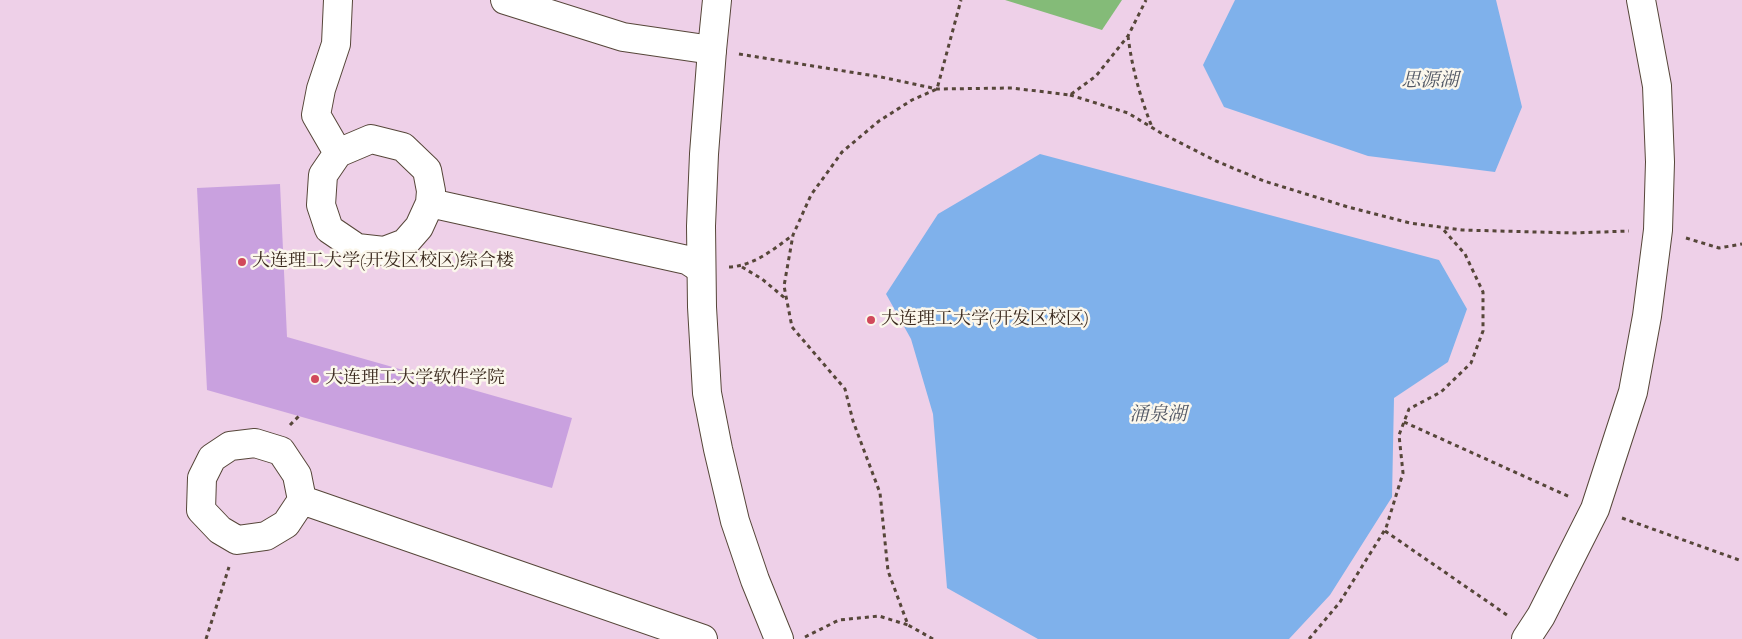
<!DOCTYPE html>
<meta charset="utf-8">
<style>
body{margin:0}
canvas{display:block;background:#f2e8cf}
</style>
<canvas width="1742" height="639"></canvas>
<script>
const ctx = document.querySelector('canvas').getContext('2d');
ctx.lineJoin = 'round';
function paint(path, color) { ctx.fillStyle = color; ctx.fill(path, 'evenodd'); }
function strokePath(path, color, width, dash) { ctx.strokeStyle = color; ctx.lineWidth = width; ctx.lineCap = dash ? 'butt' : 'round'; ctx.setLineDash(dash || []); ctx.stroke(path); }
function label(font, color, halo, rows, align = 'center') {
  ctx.font = font + ' "IM FELL Double Pica","Noto Serif SC",serif'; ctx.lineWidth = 5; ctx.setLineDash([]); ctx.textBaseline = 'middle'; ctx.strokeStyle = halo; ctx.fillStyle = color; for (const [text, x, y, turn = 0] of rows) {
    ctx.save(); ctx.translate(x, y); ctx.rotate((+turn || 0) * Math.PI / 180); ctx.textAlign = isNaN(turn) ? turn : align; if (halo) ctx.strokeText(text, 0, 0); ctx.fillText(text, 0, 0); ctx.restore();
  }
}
paint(new Path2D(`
 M 0,0 L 1742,0 L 1742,639 L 0,639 Z`), '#eed0e8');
paint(new Path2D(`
 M 1005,0 L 1122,0 L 1102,30 Z`), '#84bb78');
paint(new Path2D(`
 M 1235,0 L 1496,0 L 1522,107 L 1495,172 L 1368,156 L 1224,107 L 1203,65 Z
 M 1040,154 L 1439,260 L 1467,309 L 1448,362 L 1394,398 L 1392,497 L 1330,595 L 1289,639 L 1038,639 L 947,588 L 933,414 L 911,339 L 886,294 L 938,214 Z`), '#7fb1eb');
paint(new Path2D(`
 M 280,184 L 287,337 L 572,418 L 552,488 L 207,390 L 197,188 Z`), '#c9a1df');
const street = new Path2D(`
 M 505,0 L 623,37 L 712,50
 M 338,153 L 316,115 L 321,89 L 336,44 L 338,0
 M 430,203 L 419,227 L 405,243 L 384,251 L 357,248 L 329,229 L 321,205 L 323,175 L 338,153 L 371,139 L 403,147 L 427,170 L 431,191 L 430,203 L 687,260 L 701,269
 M 255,443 L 281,451 L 297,475 L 302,500 L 286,524 L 266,536 L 237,540 L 220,530 L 201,510 L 202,478 L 212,458 L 230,446 Z
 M 302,500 L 703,639`);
const secondary = new Path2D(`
 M 717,0 L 712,50 L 704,154 L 701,226 L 702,307 L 707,393 L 718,449 L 735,521 L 755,580 L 779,639
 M 1526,639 L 1541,616 L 1595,509 L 1633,392 L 1647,316 L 1658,230 L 1660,162 L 1657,86 L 1641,0`);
strokePath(street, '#564639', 30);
strokePath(secondary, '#564639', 30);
strokePath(new Path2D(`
 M 1128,36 C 1132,68 1140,97 1152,127
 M 739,54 L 881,77 L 937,89 L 1012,88 L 1070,95 L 1096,76 L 1128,36 L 1146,0
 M 1070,95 L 1128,113 L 1161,133 L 1216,161 L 1264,181 L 1348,207 L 1410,223 L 1462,230 L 1574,233 L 1629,231
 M 1686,238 L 1719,248 L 1742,244
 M 729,267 C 754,266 774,249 793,235
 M 742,267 L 762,279 L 786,299
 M 1404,422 L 1570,497
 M 290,425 L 299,416
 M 1622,518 L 1742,561
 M 1385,531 L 1507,615
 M 805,637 L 839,620 L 879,616 L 908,625
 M 206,639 L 229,567
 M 933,639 L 908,625 L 888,571 L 880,493 L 853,421 L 845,389 L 792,327 L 784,286 L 793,235 L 811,195 L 842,152 L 879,121 L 912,100 L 937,89 L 961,0
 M 1309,639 L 1340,602 L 1386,528 L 1403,473 L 1399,435 L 1409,409 L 1441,392 L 1471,363 L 1483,331 L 1483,292 L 1465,254 L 1442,228`), '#564639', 3, [4, 4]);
strokePath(street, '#fff', 28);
strokePath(secondary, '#fff', 28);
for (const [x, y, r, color] of [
 [242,262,5,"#d1495b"],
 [871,320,5,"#d1495b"],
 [315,379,5,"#d1495b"]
]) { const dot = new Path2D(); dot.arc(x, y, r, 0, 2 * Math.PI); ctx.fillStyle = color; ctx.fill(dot); strokePath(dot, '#fbf7ec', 2); }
label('18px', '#3b2a1e', '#fbf7ec', [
 ["大连理工大学(开发区校区)综合楼",252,262],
 ["大连理工大学(开发区校区)",881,320],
 ["大连理工大学软件学院",325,379]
], 'left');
label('italic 19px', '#535966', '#fbf7ec', [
 ["思源湖",1430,82],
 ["涌泉湖",1158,416]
]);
</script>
